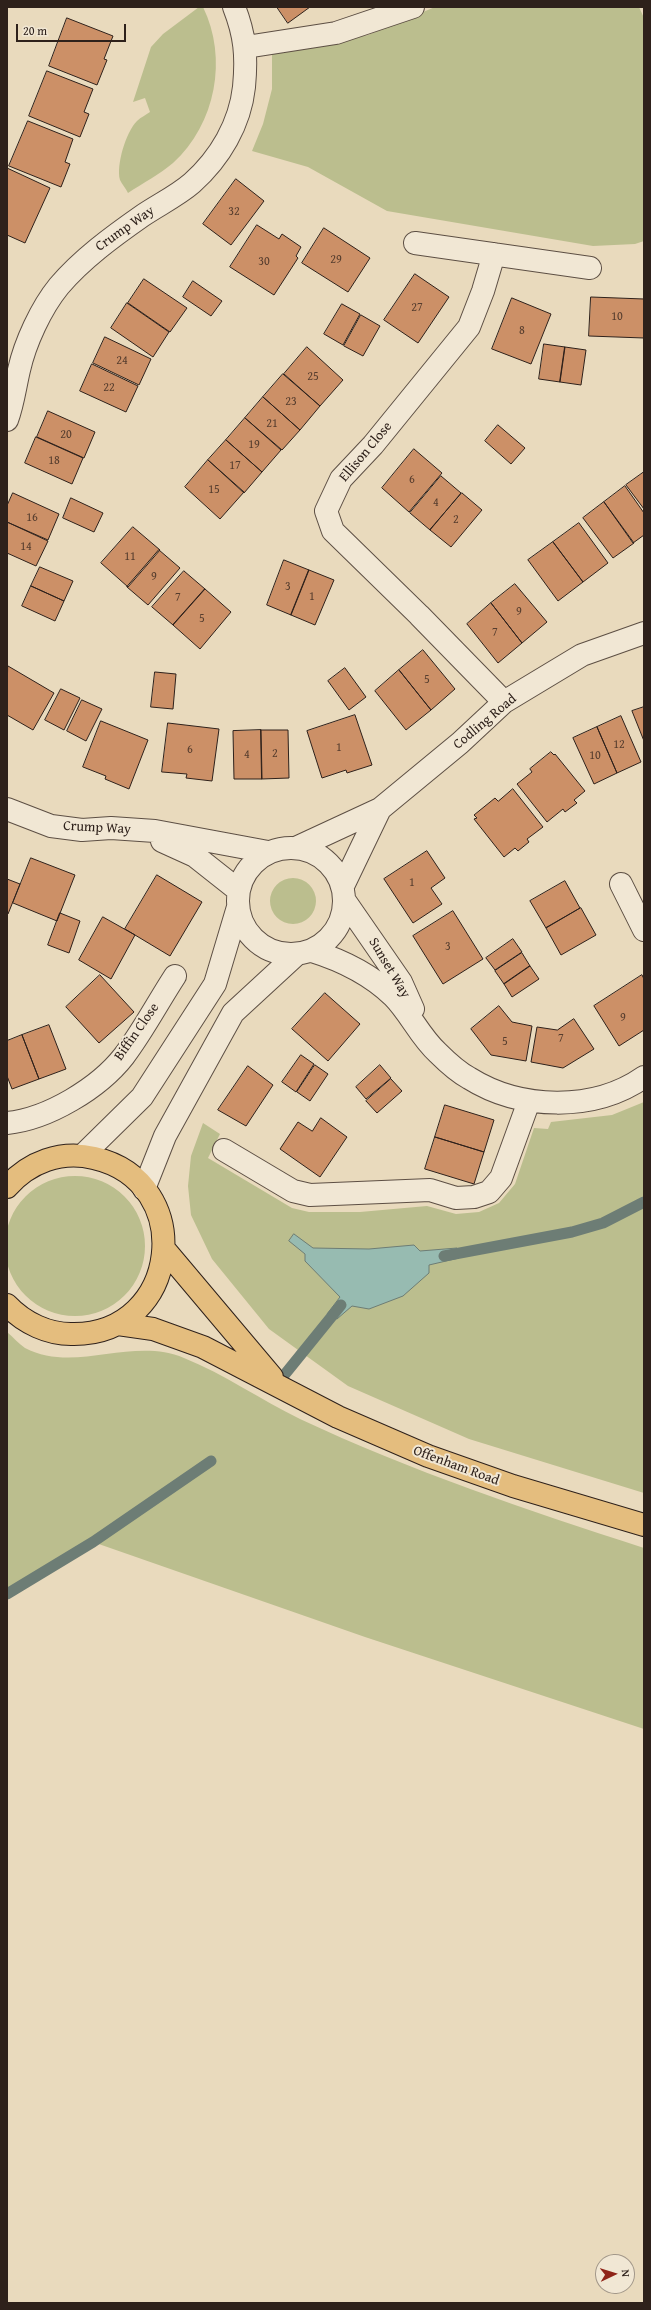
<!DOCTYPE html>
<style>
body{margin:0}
#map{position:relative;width:651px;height:2310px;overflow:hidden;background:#e9dabd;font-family:"Gentium Book Plus",serif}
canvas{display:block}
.frame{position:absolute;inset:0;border:8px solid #2e211b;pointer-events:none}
.north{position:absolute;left:595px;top:2254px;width:40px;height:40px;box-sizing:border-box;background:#f1e7d4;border:1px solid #a3988a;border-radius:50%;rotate:86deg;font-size:11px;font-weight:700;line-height:16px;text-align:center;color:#2e211b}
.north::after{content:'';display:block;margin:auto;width:14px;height:18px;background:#8f2418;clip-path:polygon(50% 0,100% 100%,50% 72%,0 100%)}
.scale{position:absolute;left:16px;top:24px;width:110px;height:18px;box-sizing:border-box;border:2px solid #2e211b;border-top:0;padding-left:5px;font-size:12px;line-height:14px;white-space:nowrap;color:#2e211b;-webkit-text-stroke:3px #f1e7d4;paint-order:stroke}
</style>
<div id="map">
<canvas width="651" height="2310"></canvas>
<div class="frame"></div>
<div class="north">N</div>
<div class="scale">20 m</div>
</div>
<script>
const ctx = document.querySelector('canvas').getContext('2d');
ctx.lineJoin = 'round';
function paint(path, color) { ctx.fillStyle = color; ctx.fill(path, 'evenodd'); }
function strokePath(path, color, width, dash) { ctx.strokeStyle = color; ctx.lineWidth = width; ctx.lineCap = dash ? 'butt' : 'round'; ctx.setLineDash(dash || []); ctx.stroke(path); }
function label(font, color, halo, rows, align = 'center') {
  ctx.font = font + ' "Gentium Book Plus",serif'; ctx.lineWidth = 4; ctx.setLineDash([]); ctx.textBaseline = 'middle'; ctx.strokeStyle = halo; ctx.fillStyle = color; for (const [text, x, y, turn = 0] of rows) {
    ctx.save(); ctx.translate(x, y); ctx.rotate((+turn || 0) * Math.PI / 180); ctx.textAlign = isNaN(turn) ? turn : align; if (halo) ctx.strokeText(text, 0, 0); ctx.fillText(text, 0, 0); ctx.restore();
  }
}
paint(new Path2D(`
 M 199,7 L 203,7 C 228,58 216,124 173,163 C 160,174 143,183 128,193 C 126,189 122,184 120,180 C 116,165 126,132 137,121 C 141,117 146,115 150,112 L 145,98 L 133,102 L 151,47 L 163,34 Z
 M 435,7 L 639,7 L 644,18 L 644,241 L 635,244 L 593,246 L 387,211 L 308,167 L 252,151 L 263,124 L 272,89 L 272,54 L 368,35 Z
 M270 901a23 23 0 1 1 46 0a23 23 0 1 1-46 0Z
 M 644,1102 L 644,1493 L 469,1439 L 348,1386 L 269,1329 L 212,1259 L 191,1215 L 188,1186 L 191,1156 L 203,1123 L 220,1134 L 208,1158 L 292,1208 L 309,1212 L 360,1212 L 427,1206 L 456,1214 L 479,1212 L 499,1203 L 515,1184 L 534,1128 L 548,1129 L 551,1122 L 612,1115 Z
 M5 1246a70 70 0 1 1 140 0a70 70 0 1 1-140 0Z
 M 7,1332 C 13,1337 19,1344 25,1348 C 75,1374 132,1336 184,1358 C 224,1374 261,1400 300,1419 C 411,1471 527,1510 644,1548 L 644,1729 L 365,1637 L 93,1542 L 7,1594 Z`), '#bbbe8e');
const water = new Path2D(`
 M 294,1234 L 313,1248 L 369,1249 L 414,1245 L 420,1251 L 457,1248 L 459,1258 L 429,1265 L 429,1273 L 403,1296 L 369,1309 L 352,1306 L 337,1319 L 327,1314 L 340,1297 L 305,1261 L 305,1254 L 289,1241 Z`);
paint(water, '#97bbb1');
strokePath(water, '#6d7d75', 1);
strokePath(new Path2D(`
 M 444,1256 L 572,1232 L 603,1223 L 644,1202
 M 277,1384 L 341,1305
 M 7,1594 L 93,1542 L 211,1461`), '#6d7d75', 11);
const building = new Path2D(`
 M 277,7 L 310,7 L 288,23 Z
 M 67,18 L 113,36 L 104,59 L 107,60 L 97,85 L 49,66 Z
 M 47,71 L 93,89 L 84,112 L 89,114 L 80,137 L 29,116 Z
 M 28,121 L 73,139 L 65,162 L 70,164 L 61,187 L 9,166 Z
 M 7,168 L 50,188 L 25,243 L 7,235 Z
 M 236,179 L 264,201 L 231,245 L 203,224 Z
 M 257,225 L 279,239 L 282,234 L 301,247 L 296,256 L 298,258 L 274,295 L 230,267 Z
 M 324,228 L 370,258 L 348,292 L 302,263 Z
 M 415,274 L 449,297 L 418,343 L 384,320 Z
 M 144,279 L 187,308 L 170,332 L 128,303 Z
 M 193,281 L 222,301 L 211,316 L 183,297 Z
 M 591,297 L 644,299 L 644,338 L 589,336 Z
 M 512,298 L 551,314 L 531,364 L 492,349 Z
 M 127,303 L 169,332 L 153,357 L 111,328 Z
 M 342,304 L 360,314 L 343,345 L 324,334 Z
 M 361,315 L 380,326 L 363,356 L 344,346 Z
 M 105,337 L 151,359 L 139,385 L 93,363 Z
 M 544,344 L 565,347 L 560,382 L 539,379 Z
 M 307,347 L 343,380 L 320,406 L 284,374 Z
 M 565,347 L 586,350 L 581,385 L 560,382 Z
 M 92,364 L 138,386 L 126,412 L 80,391 Z
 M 283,374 L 320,406 L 300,430 L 263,397 Z
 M 263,397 L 300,430 L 282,450 L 245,418 Z
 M 48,411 L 95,432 L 84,458 L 37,437 Z
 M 245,418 L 281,450 L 262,472 L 226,440 Z
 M 498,425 L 525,448 L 511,464 L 485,441 Z
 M 36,437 L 83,458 L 72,484 L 25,463 Z
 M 226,440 L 262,472 L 244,493 L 208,460 Z
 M 414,449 L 442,473 L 409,512 L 382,488 Z
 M 208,460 L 244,492 L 220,519 L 185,487 Z
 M 644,472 L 644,509 L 626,485 Z
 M 441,476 L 461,493 L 430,530 L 410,513 Z
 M 625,486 L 644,513 L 644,535 L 633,543 L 604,502 Z
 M 13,493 L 59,514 L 48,540 L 7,522 L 7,506 Z
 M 462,493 L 482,510 L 451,547 L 430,530 Z
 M 71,498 L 103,513 L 94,532 L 63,518 Z
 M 604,502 L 634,543 L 613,558 L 583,518 Z
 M 7,522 L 48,541 L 36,566 L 7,553 Z
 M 579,523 L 608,563 L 583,582 L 553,542 Z
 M 133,527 L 160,550 L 128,587 L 101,563 Z
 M 553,542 L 583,582 L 558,601 L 528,560 Z
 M 159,550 L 180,568 L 148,605 L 127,587 Z
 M 284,560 L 309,570 L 291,615 L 267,605 Z
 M 40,567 L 73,581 L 64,601 L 31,586 Z
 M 309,570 L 334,580 L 315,625 L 291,615 Z
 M 184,571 L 205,589 L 173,625 L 152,607 Z
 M 515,584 L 547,622 L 522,643 L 491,603 Z
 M 31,586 L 64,601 L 55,621 L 22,606 Z
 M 205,589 L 231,612 L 200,649 L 173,625 Z
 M 491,603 L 522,643 L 498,663 L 467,624 Z
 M 423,650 L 455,689 L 431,710 L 399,670 Z
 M 8,666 L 54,693 L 33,730 L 7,715 Z
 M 345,668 L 366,697 L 349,710 L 328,681 Z
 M 399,670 L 431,710 L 406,730 L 375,691 Z
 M 155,672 L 176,674 L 173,709 L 151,707 Z
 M 61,689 L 80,698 L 64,730 L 45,720 Z
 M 82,700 L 102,709 L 86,741 L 67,731 Z
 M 644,707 L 644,741 L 632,711 Z
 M 355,715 L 372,765 L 347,773 L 346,770 L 322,778 L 307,731 Z
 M 621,716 L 641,762 L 617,773 L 597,727 Z
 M 101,721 L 148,740 L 129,789 L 105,779 L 106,776 L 83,767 Z
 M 168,723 L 219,729 L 212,781 L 186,778 L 187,774 L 162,772 Z
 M 597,727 L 617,773 L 594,784 L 573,738 Z
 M 261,730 L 288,730 L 289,778 L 262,779 Z
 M 261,730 L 262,779 L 234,779 L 233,731 Z
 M 551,752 L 554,755 L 555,754 L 585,791 L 574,800 L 577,803 L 565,812 L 563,809 L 547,822 L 517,784 L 532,772 L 530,769 Z
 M 513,789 L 543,827 L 527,839 L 529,842 L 518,851 L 515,848 L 504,857 L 474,819 L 477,818 L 474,815 L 495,798 L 498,801 Z
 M 427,851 L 445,878 L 431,888 L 442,904 L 413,923 L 384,879 Z
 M 31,858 L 75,875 L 57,921 L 13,903 Z
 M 157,875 L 202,902 L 170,956 L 125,929 Z
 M 7,879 L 20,884 L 8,914 L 7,914 Z
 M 565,881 L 580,908 L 546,928 L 530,901 Z
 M 581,908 L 596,935 L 561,955 L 546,928 Z
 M 453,911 L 483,959 L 443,984 L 413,936 Z
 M 60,913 L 80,921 L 69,953 L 48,945 Z
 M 103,917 L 135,935 L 111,979 L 79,960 Z
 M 513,939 L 522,952 L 495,970 L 486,958 Z
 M 522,953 L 530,966 L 504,984 L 495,971 Z
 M 530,966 L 539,979 L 512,997 L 504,984 Z
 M 100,975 L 134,1012 L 99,1043 L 66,1007 Z
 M 642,975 L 644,979 L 644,1030 L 619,1046 L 594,1006 Z
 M 325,993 L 360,1024 L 328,1061 L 292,1029 Z
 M 499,1006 L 512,1022 L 532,1026 L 526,1061 L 491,1055 L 471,1029 Z
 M 574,1019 L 594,1049 L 563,1068 L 531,1062 L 537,1027 L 557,1030 Z
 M 49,1025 L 66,1069 L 39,1079 L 22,1035 Z
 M 22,1035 L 39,1079 L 12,1089 L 7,1076 L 7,1041 Z
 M 301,1055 L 314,1064 L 296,1092 L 282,1082 Z
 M 315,1065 L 328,1074 L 310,1101 L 297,1092 Z
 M 380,1065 L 391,1078 L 366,1099 L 356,1087 Z
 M 248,1066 L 273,1085 L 246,1126 L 218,1110 Z
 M 391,1079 L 402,1091 L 377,1113 L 366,1101 Z
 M 445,1105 L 494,1120 L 484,1152 L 435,1137 Z
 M 321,1118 L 347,1137 L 320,1177 L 280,1149 L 298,1122 L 312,1131 Z
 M 435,1137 L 484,1152 L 474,1184 L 425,1169 Z`);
paint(building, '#cc9067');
strokePath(building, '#2e211b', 1);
const minor = new Path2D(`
 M 246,47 L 336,33 L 413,7
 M 415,243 L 590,268
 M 494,254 L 483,291 L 469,327 L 373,445 L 341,479 L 326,511 L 333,531 L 419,615 L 504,702
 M 7,420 C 13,404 15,387 19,370 C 25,343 41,308 59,286 C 82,259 112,237 142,216 C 158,205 177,196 192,183 C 220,158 240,124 244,87 C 247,56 245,35 234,7
 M 7,809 L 51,826 L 82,830 L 111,828 L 155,831 L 268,852
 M 162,841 L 195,856 L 238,890
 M 298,847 L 380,809 L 460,743 L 504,702 L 582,655 L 644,633
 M238 901a53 53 0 1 1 106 0a53 53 0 1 1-106 0Z
 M 621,884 L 644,930
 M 343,886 L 380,809
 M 345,901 L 401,982 L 413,1009
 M 312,951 C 341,960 370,974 393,996 C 410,1013 420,1037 438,1053 C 447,1062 458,1072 469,1078 C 520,1110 594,1112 644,1077
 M 7,1123 C 48,1119 99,1088 124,1056 C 143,1031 158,1002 175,976
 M 224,1150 L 293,1191 L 310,1195 L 430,1190 L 456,1198 L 474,1197 L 489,1192 L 501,1178 L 529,1101
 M 83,1155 L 142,1097 L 215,984 L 238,907
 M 144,1189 L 165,1136 L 233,1013 L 297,954`);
const major = new Path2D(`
 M 7,1187 C 29,1162 61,1150 94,1158 C 198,1182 180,1334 74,1334 C 49,1335 24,1323 7,1305
 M 165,1250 L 272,1377
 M 118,1324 L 153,1329 L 203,1347 L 338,1417 L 428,1456 L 513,1486 L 644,1525`);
strokePath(minor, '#5d4f44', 24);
strokePath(major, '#2e211b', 24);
strokePath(minor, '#f1e7d4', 22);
strokePath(major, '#e4bd7e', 22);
label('12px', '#563d2e', null, [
 ["32",234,212],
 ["29",336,260],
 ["30",264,262],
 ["27",417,308],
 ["10",617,317],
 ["8",522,331],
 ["24",122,361],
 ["25",313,377],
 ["22",109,388],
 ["23",291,402],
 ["21",272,424],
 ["20",66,435],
 ["19",254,445],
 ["18",54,461],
 ["17",235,466],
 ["6",412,480],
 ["15",214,490],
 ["4",436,503],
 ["16",32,518],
 ["2",456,520],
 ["14",26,547],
 ["11",130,557],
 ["9",154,577],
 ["3",288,587],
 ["1",312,597],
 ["7",178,598],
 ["9",519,612],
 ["5",202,619],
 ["7",495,633],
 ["5",427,680],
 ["12",619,745],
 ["1",339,748],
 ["6",190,750],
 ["2",275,754],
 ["4",247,755],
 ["10",595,756],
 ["1",412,883],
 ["3",448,947],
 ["9",623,1018],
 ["7",561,1039],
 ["5",505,1042]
]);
label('14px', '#2e211b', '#f1e7d4', [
 ["Crump Way",125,229,-35],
 ["Ellison Close",366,452,-50],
 ["Codling Road",485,722,-40],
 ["Crump Way",97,828,3],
 ["Sunset Way",389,968,59],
 ["Biffin Close",137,1032,-55],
 ["Offenham Road",456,1466,20]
]);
</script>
